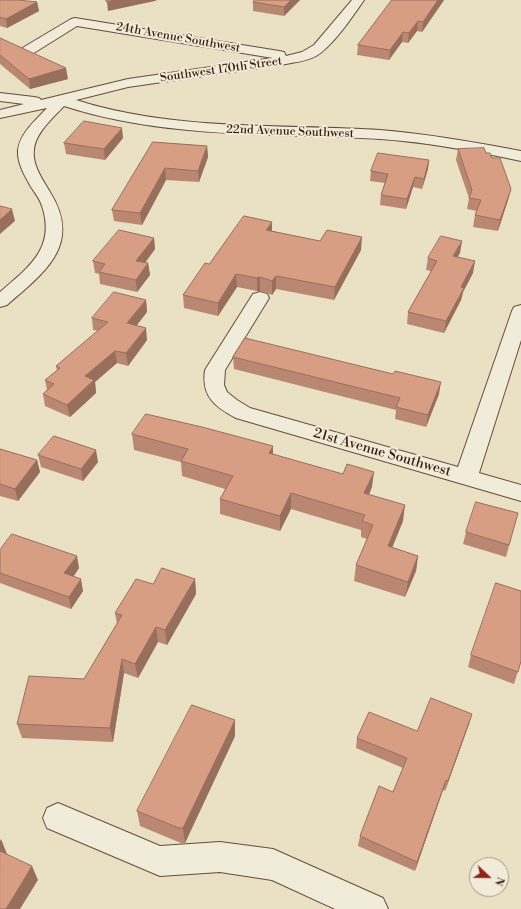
<!DOCTYPE html>
<style>
body{margin:0}
#map{position:relative;width:521px;height:909px;overflow:hidden;background:#eae0c4;font-family:"Libre Bodoni",serif}
canvas{display:block}
.north{position:absolute;left:469px;top:857px;width:40px;height:40px;box-sizing:border-box;background:#f1ebd9;border:1px solid #a89987;border-radius:50%;rotate:112deg;font-size:11px;font-weight:700;line-height:16px;text-align:center;color:#3a1d0d}
.north::after{content:'';display:block;margin:auto;width:14px;height:18px;background:#8f2418;clip-path:polygon(50% 0,100% 100%,50% 72%,0 100%)}
</style>
<div id="map">
<canvas width="521" height="909"></canvas>
<div class="north">N</div>
</div>
<script>
const ctx = document.querySelector('canvas').getContext('2d');
ctx.lineJoin = 'round';
function strokePath(path, color, width, dash) { ctx.strokeStyle = color; ctx.lineWidth = width; ctx.lineCap = dash ? 'butt' : 'round'; ctx.setLineDash(dash || []); ctx.stroke(path); }
function paint(path, color) { ctx.fillStyle = color; ctx.fill(path, 'evenodd'); }
function label(font, color, halo, rows, align = 'center') {
  ctx.font = font + ' "Libre Bodoni",serif'; ctx.lineWidth = 4; ctx.setLineDash([]); ctx.textBaseline = 'middle'; ctx.strokeStyle = halo; ctx.fillStyle = color; for (const [text, x, y, turn = 0] of rows) {
    ctx.save(); ctx.translate(x, y); ctx.rotate((+turn || 0) * Math.PI / 180); ctx.textAlign = isNaN(turn) ? turn : align; if (halo) ctx.strokeText(text, 0, 0); ctx.fillText(text, 0, 0); ctx.restore();
  }
}
const minor = new Path2D(`
 M 352,0 L 364,0 C 353,16 333,46 316,56 C 307,61 296,62 286,64 L 128,87 L 76,100 C 173,131 280,124 380,130 C 428,134 474,142 521,151 L 521,161 C 474,151 427,142 380,139 C 274,133 166,139 64,106 C 53,118 35,133 34,150 C 32,165 43,180 50,192 C 83,245 44,273 7,305 L 0,307 L 0,292 C 29,267 56,248 42,206 C 40,199 35,193 31,187 C 25,176 17,163 18,150 C 20,133 36,120 47,108 L 0,118 L 0,110 L 24,104 L 0,101 L 0,93 L 34,97 L 39,98 L 41,100 L 128,79 L 273,58 L 77,26 L 29,56 L 19,56 L 17,53 L 19,50 L 71,19 L 75,18 L 279,51 L 284,52 L 286,56 L 302,52 L 314,45 Z
 M 260,292 L 267,294 L 269,298 L 225,370 L 224,385 L 227,392 L 237,400 L 250,408 L 458,467 L 512,311 L 514,307 L 521,305 L 521,340 L 479,473 L 521,485 L 521,501 L 236,418 C 215,407 201,396 205,370 L 253,294 Z
 M 58,803 L 160,846 L 220,842 L 273,849 L 383,898 L 388,909 L 335,909 L 272,880 L 220,872 L 160,876 L 47,828 L 43,818 L 47,808 Z`);
strokePath(minor, '#664e3b', 2);
paint(minor, '#f1ebd9');
paint(new Path2D(`
 M 0,0 L 37,2 L 39,11 L 7,28 L 0,26 Z
 M 255,0 L 300,0 L 284,16 L 253,11 L 253,2 Z
 M 392,0 L 444,0 L 422,32 L 417,31 L 408,43 L 402,42 L 389,60 L 357,55 L 358,45 Z
 M 0,38 L 68,79 L 30,89 L 0,64 Z
 M 123,138 L 105,160 L 66,154 L 64,143 Z
 M 153,142 L 207,146 L 208,157 L 199,182 L 166,180 L 142,225 L 114,221 L 112,210 Z
 M 458,149 L 486,153 L 492,158 L 511,189 L 508,200 L 498,231 L 473,227 L 475,215 L 477,211 L 467,209 L 469,198 L 456,160 Z
 M 429,160 L 428,169 L 422,189 L 413,187 L 406,209 L 380,205 L 381,195 L 385,183 L 370,181 L 371,171 Z
 M 272,231 L 361,250 L 334,300 L 276,289 L 272,295 L 260,291 L 257,291 L 237,287 L 218,316 L 184,308 L 183,295 L 209,264 Z
 M 154,238 L 155,249 L 145,263 L 148,263 L 150,275 L 137,292 L 100,284 L 99,274 L 95,273 L 93,261 Z
 M 460,253 L 457,257 L 473,273 L 463,292 L 461,300 L 444,333 L 407,324 L 408,312 L 431,271 L 426,270 L 428,258 Z
 M 146,300 L 147,312 L 137,325 L 147,340 L 128,366 L 117,363 L 95,382 L 96,393 L 70,417 L 45,406 L 43,394 L 47,390 L 45,380 L 57,371 L 56,366 L 98,331 L 93,330 L 92,318 Z
 M 233,357 L 439,394 L 426,427 L 395,419 L 396,410 L 234,369 Z
 M 132,434 L 273,454 L 372,487 L 369,495 L 403,521 L 392,548 L 418,556 L 416,571 L 405,597 L 354,581 L 356,565 L 367,539 L 361,537 L 361,530 L 291,509 L 280,531 L 220,514 L 220,499 L 225,489 L 182,476 L 181,462 L 134,450 Z
 M 0,449 L 37,460 L 40,472 L 18,501 L 0,496 Z
 M 38,455 L 98,462 L 83,481 L 41,467 Z
 M 518,513 L 506,557 L 463,544 L 466,532 Z
 M 0,550 L 79,568 L 73,577 L 83,591 L 71,609 L 0,583 Z
 M 195,579 L 196,594 L 167,645 L 158,642 L 138,678 L 124,673 L 113,742 L 22,738 L 17,724 L 84,679 L 117,624 L 115,613 L 153,584 Z
 M 471,655 L 521,661 L 514,684 L 468,667 Z
 M 472,714 L 469,724 L 445,791 L 443,790 L 415,871 L 358,846 L 360,836 L 393,792 L 403,768 L 356,748 L 357,738 L 417,731 Z
 M 235,736 L 185,843 L 181,843 L 140,826 L 137,811 Z`), '#ba8872');
paint(new Path2D(`
 M 114,0 L 157,0 L 155,1 L 108,11 L 107,2 Z
 M 291,0 L 300,0 L 284,16 L 284,7 Z
 M 438,0 L 444,0 L 422,32 L 423,22 Z
 M 37,2 L 39,11 L 7,28 L 6,19 Z
 M 418,21 L 417,31 L 408,43 L 409,33 Z
 M 403,32 L 402,42 L 389,60 L 390,50 Z
 M 66,68 L 68,79 L 30,89 L 29,79 Z
 M 122,128 L 123,138 L 105,160 L 104,149 Z
 M 207,146 L 208,157 L 199,182 L 198,171 Z
 M 429,160 L 428,169 L 422,189 L 424,179 Z
 M 165,168 L 166,180 L 142,225 L 140,213 Z
 M 415,177 L 413,187 L 406,209 L 407,199 Z
 M 511,189 L 508,200 L 498,231 L 500,220 Z
 M 12,209 L 15,221 L 0,234 L 0,220 Z
 M 272,222 L 272,235 L 266,230 Z
 M 362,237 L 361,250 L 334,300 L 335,287 Z
 M 154,238 L 155,249 L 137,273 L 136,261 Z
 M 462,241 L 460,253 L 451,268 L 453,256 Z
 M 475,261 L 473,273 L 463,292 L 461,300 L 444,333 L 446,321 L 461,287 Z
 M 148,263 L 150,275 L 137,292 L 136,280 Z
 M 236,274 L 237,287 L 218,316 L 218,303 Z
 M 276,276 L 276,289 L 272,295 L 272,281 Z
 M 260,277 L 260,291 L 257,291 L 257,278 Z
 M 146,300 L 147,312 L 129,335 L 127,323 Z
 M 146,328 L 147,340 L 128,366 L 126,353 Z
 M 115,351 L 117,363 L 95,382 L 96,393 L 70,417 L 67,405 L 85,376 Z
 M 441,382 L 439,394 L 426,427 L 428,415 Z
 M 273,446 L 273,461 L 269,453 Z
 M 96,450 L 98,462 L 83,481 L 81,469 Z
 M 37,460 L 40,472 L 18,501 L 15,489 Z
 M 374,472 L 372,487 L 362,509 L 364,493 Z
 M 291,493 L 291,509 L 280,531 L 280,516 Z
 M 405,505 L 403,521 L 386,562 L 388,546 Z
 M 77,556 L 79,568 L 67,586 L 64,573 Z
 M 418,556 L 416,571 L 405,597 L 408,582 Z
 M 81,579 L 83,591 L 71,609 L 69,597 Z
 M 195,579 L 196,594 L 167,645 L 165,630 Z
 M 156,627 L 158,642 L 138,678 L 135,664 Z
 M 122,659 L 124,673 L 113,742 L 110,728 Z
 M 472,714 L 469,724 L 445,791 L 448,781 Z
 M 235,720 L 235,736 L 185,843 L 183,828 Z
 M 446,780 L 443,790 L 415,871 L 417,862 Z
 M 1,839 L 7,854 L 2,863 L 0,859 L 0,841 Z
 M 32,866 L 38,880 L 20,909 L 6,909 Z`), '#976f5c');
const building = new Path2D(`
 M 0,0 L 18,0 L 37,2 L 6,19 L 0,17 Z
 M 106,0 L 114,0 L 107,2 Z
 M 255,0 L 291,0 L 284,7 L 253,2 Z
 M 392,0 L 438,0 L 423,22 L 418,21 L 409,33 L 403,32 L 390,50 L 358,45 Z
 M 0,38 L 66,68 L 29,79 L 0,55 Z
 M 84,121 L 122,128 L 104,149 L 64,143 Z
 M 153,142 L 207,146 L 198,171 L 165,168 L 140,213 L 112,210 Z
 M 484,148 L 486,153 L 490,153 L 492,158 L 500,158 L 511,189 L 500,220 L 475,215 L 481,200 L 469,198 L 472,190 L 458,149 Z
 M 378,153 L 429,160 L 424,179 L 415,177 L 407,199 L 381,195 L 388,174 L 371,171 Z
 M 0,206 L 12,209 L 0,220 Z
 M 244,216 L 272,222 L 266,230 L 320,241 L 327,230 L 362,237 L 335,287 L 276,276 L 272,281 L 260,277 L 257,278 L 236,274 L 218,303 L 183,295 L 205,263 L 209,264 Z
 M 119,230 L 154,238 L 136,261 L 148,263 L 136,280 L 99,272 L 105,264 L 93,261 Z
 M 441,236 L 462,241 L 453,256 L 475,261 L 461,287 L 464,288 L 446,321 L 408,312 L 437,261 L 428,258 Z
 M 114,292 L 146,300 L 127,323 L 146,328 L 126,353 L 115,351 L 85,376 L 94,380 L 67,405 L 43,394 L 54,384 L 45,380 L 60,368 L 56,366 L 108,322 L 92,318 Z
 M 245,338 L 393,374 L 395,371 L 441,382 L 428,415 L 396,407 L 400,398 L 233,357 Z
 M 146,414 L 202,427 L 273,446 L 269,453 L 343,474 L 347,464 L 374,472 L 364,493 L 405,505 L 388,546 L 418,556 L 408,582 L 356,565 L 373,525 L 362,521 L 365,515 L 291,493 L 280,516 L 220,499 L 233,476 L 181,461 L 188,449 L 132,434 Z
 M 54,436 L 96,450 L 81,469 L 38,455 Z
 M 0,449 L 37,460 L 15,489 L 0,484 Z
 M 476,502 L 518,513 L 509,545 L 466,532 Z
 M 12,534 L 77,556 L 64,573 L 81,579 L 69,597 L 0,573 L 0,550 Z
 M 162,568 L 195,579 L 165,630 L 156,627 L 135,664 L 122,659 L 110,728 L 17,724 L 29,676 L 84,679 L 122,615 L 115,613 L 136,579 L 153,584 Z
 M 496,583 L 521,591 L 521,661 L 518,672 L 471,655 Z
 M 431,698 L 472,714 L 448,781 L 446,780 L 417,862 L 360,836 L 379,786 L 393,792 L 407,758 L 357,738 L 369,712 L 417,731 Z
 M 192,705 L 235,720 L 183,828 L 179,828 L 137,811 Z
 M 0,851 L 32,866 L 6,909 L 0,909 Z`);
paint(building, '#d89e84');
strokePath(building, '#976f5c', 1);
label('12px', '#3a1d0d', '#f1ebd9', [
 ["24th Avenue Southwest",178,38,10],
 ["Southwest 170th Street",221,70,-8],
 ["22nd Avenue Southwest",290,132,2]
]);
label('14px', '#3a1d0d', '#f1ebd9', [
 ["21st Avenue Southwest",382,453,16]
]);
</script>
